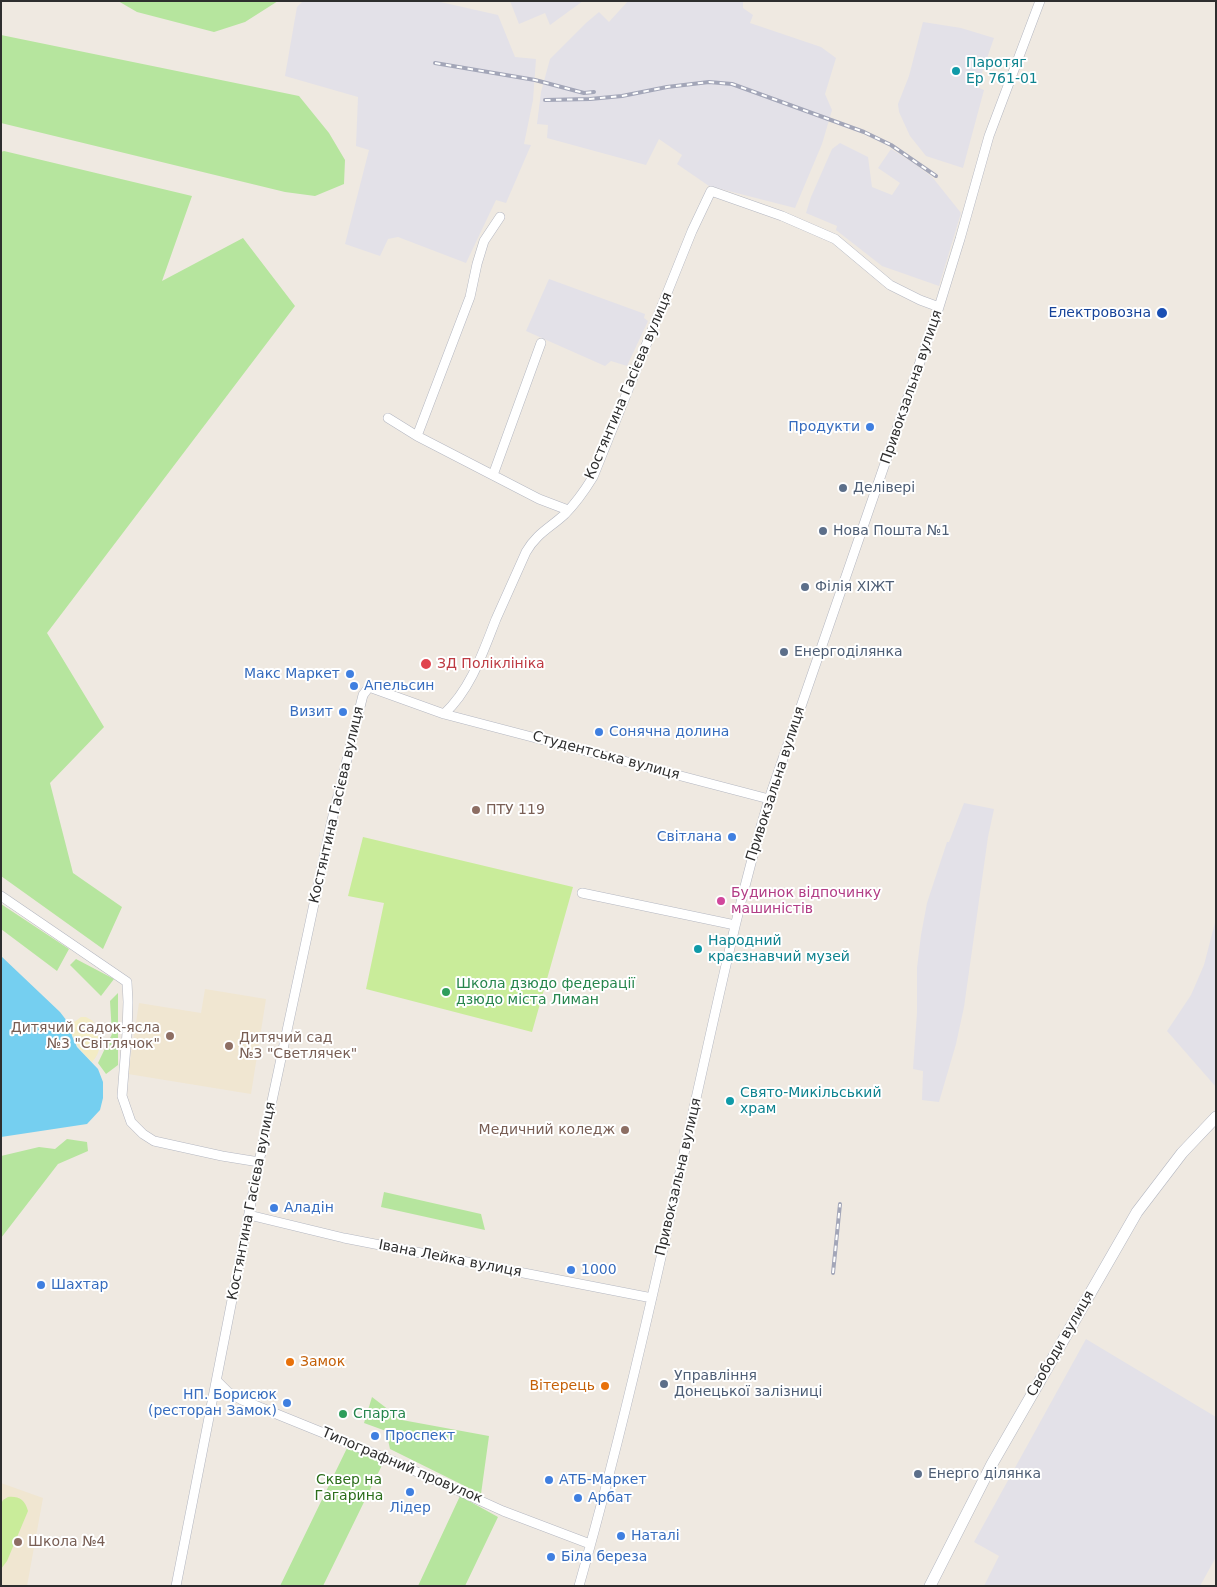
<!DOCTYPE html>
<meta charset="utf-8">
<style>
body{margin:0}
#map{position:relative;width:1217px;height:1587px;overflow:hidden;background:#efe9e1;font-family:"DejaVu Sans",sans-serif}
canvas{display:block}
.frame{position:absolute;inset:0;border:2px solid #2e2e2e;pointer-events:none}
</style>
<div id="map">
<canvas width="1217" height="1587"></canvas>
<div class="frame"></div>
</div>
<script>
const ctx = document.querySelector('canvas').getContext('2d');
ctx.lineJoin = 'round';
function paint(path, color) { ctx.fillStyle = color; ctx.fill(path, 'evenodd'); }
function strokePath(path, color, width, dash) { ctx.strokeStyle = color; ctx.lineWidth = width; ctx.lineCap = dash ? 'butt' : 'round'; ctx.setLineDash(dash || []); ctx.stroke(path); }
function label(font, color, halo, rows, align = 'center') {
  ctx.font = font + ' "DejaVu Sans",sans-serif'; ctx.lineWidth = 4; ctx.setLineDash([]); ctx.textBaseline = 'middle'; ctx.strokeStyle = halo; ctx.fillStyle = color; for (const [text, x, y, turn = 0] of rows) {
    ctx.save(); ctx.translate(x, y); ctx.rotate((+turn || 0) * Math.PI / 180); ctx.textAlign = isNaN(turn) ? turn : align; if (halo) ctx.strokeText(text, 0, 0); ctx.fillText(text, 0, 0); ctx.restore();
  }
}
paint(new Path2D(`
 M 303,1 L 436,1 L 498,15 L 515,57 L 536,59 L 533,100 L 524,144 L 531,145 L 506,203 L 496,200 L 466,263 L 398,237 L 388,239 L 380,256 L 345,244 L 369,150 L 356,146 L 358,97 L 285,76 L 297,7 Z
 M 510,1 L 583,1 L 550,25 L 545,13 L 519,24 Z
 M 628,1 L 743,1 L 743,8 L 753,15 L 750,23 L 821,47 L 836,58 L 825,94 L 832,110 L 822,144 L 795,208 L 709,186 L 677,164 L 682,155 L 659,139 L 646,165 L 547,138 L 548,125 L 537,124 L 541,92 L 550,59 L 586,23 L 599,12 L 609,22 Z
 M 923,22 L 961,28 L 994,38 L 977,87 L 984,90 L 963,168 L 926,156 L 910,136 L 899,112 L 898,104 L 909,76 Z
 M 840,143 L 868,157 L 872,187 L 892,195 L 900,183 L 878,168 L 891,149 L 915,164 L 933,178 L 961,213 L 939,286 L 882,266 L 836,230 L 837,226 L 806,213 L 811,197 L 832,149 Z
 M 549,279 L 645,314 L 644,318 L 648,321 L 627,366 L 611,361 L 605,366 L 526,331 Z
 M 964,803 L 994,809 L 988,837 L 964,1007 L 956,1044 L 939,1102 L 922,1100 L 923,1071 L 913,1069 L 917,1013 L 917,968 L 921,935 L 927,903 L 947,842 L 949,842 Z
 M 1216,919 L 1216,1087 L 1167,1031 L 1191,995 L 1204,965 Z
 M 1086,1339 L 1216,1417 L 1216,1557 L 1200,1586 L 984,1586 L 999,1556 L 974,1542 Z`), '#e3e1e8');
paint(new Path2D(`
 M 205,989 L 266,999 L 251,1094 L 128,1074 L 139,1003 L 201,1013 Z
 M 1,1483 L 43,1498 L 27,1586 L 1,1586 Z`), '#f0e6d1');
paint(new Path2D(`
 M 118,1 L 278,1 L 245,22 L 214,32 L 137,12 Z
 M 1,35 L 299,96 L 329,133 L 345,160 L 344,184 L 315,196 L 285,192 L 1,123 Z
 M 4,151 L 192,196 L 162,281 L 243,238 L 295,306 L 47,633 L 104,727 L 50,783 L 73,873 L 122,907 L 103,949 L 1,876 L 1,152 Z
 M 1,904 L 69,949 L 57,971 L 1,929 Z
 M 76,959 L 114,979 L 101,996 L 70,965 Z
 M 118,993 L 118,1065 L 106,1074 L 98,1063 L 112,1034 L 110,1001 Z
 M 67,1139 L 87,1142 L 88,1151 L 58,1164 L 1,1238 L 1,1156 L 39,1147 L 55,1149 Z
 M 384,1192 L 481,1214 L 485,1230 L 381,1207 Z
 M 372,1397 L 402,1420 L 489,1436 L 481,1494 L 390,1449 L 386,1431 L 364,1423 Z
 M 348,1446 L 385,1459 L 323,1586 L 280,1586 Z
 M 460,1496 L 498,1517 L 465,1586 L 418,1586 Z`), '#b6e59e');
paint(new Path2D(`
 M 81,1017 L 86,1017 L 93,1021 C 98,1038 105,1048 92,1062 C 80,1050 73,1042 70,1025 Z`), '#f3ecc5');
paint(new Path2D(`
 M 363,837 L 573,887 L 532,1032 L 366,989 L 384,903 L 348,896 Z
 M 8,1497 C 19,1496 25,1500 28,1511 L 7,1561 L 1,1569 L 1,1504 L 3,1500 Z`), '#c9ec9a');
paint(new Path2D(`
 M 1,956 L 60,1012 L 70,1025 L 72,1036 L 77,1047 L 98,1069 L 103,1082 L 103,1098 L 100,1110 L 87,1124 L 1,1137 Z`), '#75cff0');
const minor = new Path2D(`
 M 388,418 L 417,436 L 539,499 L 568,510
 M 417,436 L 470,297 L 477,264 L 484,241 L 500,217
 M 493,475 L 541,343
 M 444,714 L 769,799
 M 582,893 L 735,925
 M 1,896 L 127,982 L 128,1002 L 127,1033 L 122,1096 L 131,1122 L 143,1134 L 154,1141 L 222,1156 L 259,1162
 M 249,1215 L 344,1238 L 652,1298
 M 217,1381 L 228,1392 L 242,1400 L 395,1462 L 503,1511 L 590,1544
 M 176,1586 L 259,1162 L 331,824 L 363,695 L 369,687 L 444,714 C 471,689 483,652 496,619 C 506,597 516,574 526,552 C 537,533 550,528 565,514 C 576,503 585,490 593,477 L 692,231 L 711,191 L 782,216 L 835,239 L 890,285 L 920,300 L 939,307
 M 579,1586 C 624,1427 660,1265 695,1103 C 718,1001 739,899 769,799 L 939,307 L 960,239 L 989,136 L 1040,1`);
const secondary = new Path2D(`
 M 930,1586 L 992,1464 L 1137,1212 L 1182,1153 L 1216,1117`);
strokePath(minor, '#b4b7c1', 10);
strokePath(secondary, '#b4b7c1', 12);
strokePath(minor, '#fff', 9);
strokePath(secondary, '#fff', 11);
const rail = new Path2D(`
 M 435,63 L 535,80 L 584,93 L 594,92
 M 545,100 L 590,99 L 622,96 L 667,87 L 709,82 L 732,84 L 864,132 L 891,145 L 936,176
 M 833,1273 L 840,1204`);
strokePath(rail, '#a3a6b8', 4);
strokePath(rail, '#fff', 2, [5.5]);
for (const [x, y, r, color] of [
 [956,71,5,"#0f9aa8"],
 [1162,313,6,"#1a4fb4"],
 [870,427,5,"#3f7fe0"],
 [843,488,5,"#5c6f8a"],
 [823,531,5,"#5c6f8a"],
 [805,587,5,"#5c6f8a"],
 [784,652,5,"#5c6f8a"],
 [426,664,6,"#e0444e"],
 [350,674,5,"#3f7fe0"],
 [354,686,5,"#3f7fe0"],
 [343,712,5,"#3f7fe0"],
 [599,732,5,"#3f7fe0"],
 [476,810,5,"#8d6e63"],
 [732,837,5,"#3f7fe0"],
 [721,901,5,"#d1479c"],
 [698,949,5,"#0f9aa8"],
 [446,992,5,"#2e9e5b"],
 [170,1036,5,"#8d6e63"],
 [229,1046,5,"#8d6e63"],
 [730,1101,5,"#0f9aa8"],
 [625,1130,5,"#8d6e63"],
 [274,1208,5,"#3f7fe0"],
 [571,1270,5,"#3f7fe0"],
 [41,1285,5,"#3f7fe0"],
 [290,1362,5,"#e8710a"],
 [664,1384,5,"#5c6f8a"],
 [605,1386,5,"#e8710a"],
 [287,1403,5,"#3f7fe0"],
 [343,1414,5,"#2e9e5b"],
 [375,1436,5,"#3f7fe0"],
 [918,1474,5,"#5c6f8a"],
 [549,1480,5,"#3f7fe0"],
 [410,1492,5,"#3f7fe0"],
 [578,1498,5,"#3f7fe0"],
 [621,1536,5,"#3f7fe0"],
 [18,1542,5,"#8d6e63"],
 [551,1557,5,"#3f7fe0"]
]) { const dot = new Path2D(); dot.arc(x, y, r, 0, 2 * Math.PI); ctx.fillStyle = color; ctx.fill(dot); strokePath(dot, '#fff', 2); }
label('14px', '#0d838f', '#fff', [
 ["Паротяг",966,63],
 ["Ер 761-01",966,79],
 ["Народний",708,941],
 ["краєзнавчий музей",708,957],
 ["Свято-Микільський",740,1093],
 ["храм",740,1109]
], 'left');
label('14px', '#164399', '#fff', [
 ["Електровозна",1151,313]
], 'right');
label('14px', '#2e2e2e', '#fff', [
 ["Костянтина Гасієва вулиця",629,386,-67],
 ["Привокзальна вулиця",912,387,-71],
 ["Студентська вулиця",606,756,15],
 ["Привокзальна вулиця",776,784,-72],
 ["Костянтина Гасієва вулиця",337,805,-77],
 ["Привокзальна вулиця",679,1177,-77],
 ["Костянтина Гасієва вулиця",252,1201,-79],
 ["Івана Лейка вулиця",450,1259,11],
 ["Свободи вулиця",1061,1344,-60],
 ["Типографний провулок",402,1466,23]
]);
label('14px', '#366cbe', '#fff', [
 ["Продукти",860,427,"right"],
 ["Макс Маркет",340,674,"right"],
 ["Апельсин",364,686],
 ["Визит",333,712,"right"],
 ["Сонячна долина",609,732],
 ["Світлана",722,837,"right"],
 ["Аладін",284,1208],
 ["1000",581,1270],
 ["Шахтар",51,1285],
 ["НП. Борисюк",277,1395,"right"],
 ["(ресторан Замок)",277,1411,"right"],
 ["Проспект",385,1436],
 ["АТБ-Маркет",559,1480],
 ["Арбат",588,1498],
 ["Лідер",410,1508,"center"],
 ["Наталі",631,1536],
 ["Біла береза",561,1557]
], 'left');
label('14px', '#4e5e75', '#fff', [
 ["Делівері",853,488],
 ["Нова Пошта №1",833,531],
 ["Філія ХІЖТ",815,587],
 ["Енергоділянка",794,652],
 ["Управління",674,1376],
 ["Донецької залізниці",674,1392],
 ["Енерго ділянка",928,1474]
], 'left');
label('14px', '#be3a42', '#fff', [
 ["ЗД Поліклініка",437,664]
], 'left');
label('14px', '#785e54', '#fff', [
 ["ПТУ 119",486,810],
 ["Дитячий садок-ясла",160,1028,"right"],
 ["№3 \"Світлячок\"",160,1044,"right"],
 ["Дитячий сад",239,1038],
 ["№3 \"Светлячек\"",239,1054],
 ["Медичний коледж",615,1130,"right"],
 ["Школа №4",28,1542]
], 'left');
label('14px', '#b23c85', '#fff', [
 ["Будинок відпочинку",731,893],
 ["машиністів",731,909]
], 'left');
label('14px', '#27864d', '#fff', [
 ["Школа дзюдо федерації",456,984],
 ["дзюдо міста Лиман",456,1000],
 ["Спарта",353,1414]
], 'left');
label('14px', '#c56008', '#fff', [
 ["Замок",300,1362],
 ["Вітерець",595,1386,"right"]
], 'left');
label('14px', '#2c6e1b', '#fff', [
 ["Сквер на",349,1480],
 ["Гагарина",349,1496]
]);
</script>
